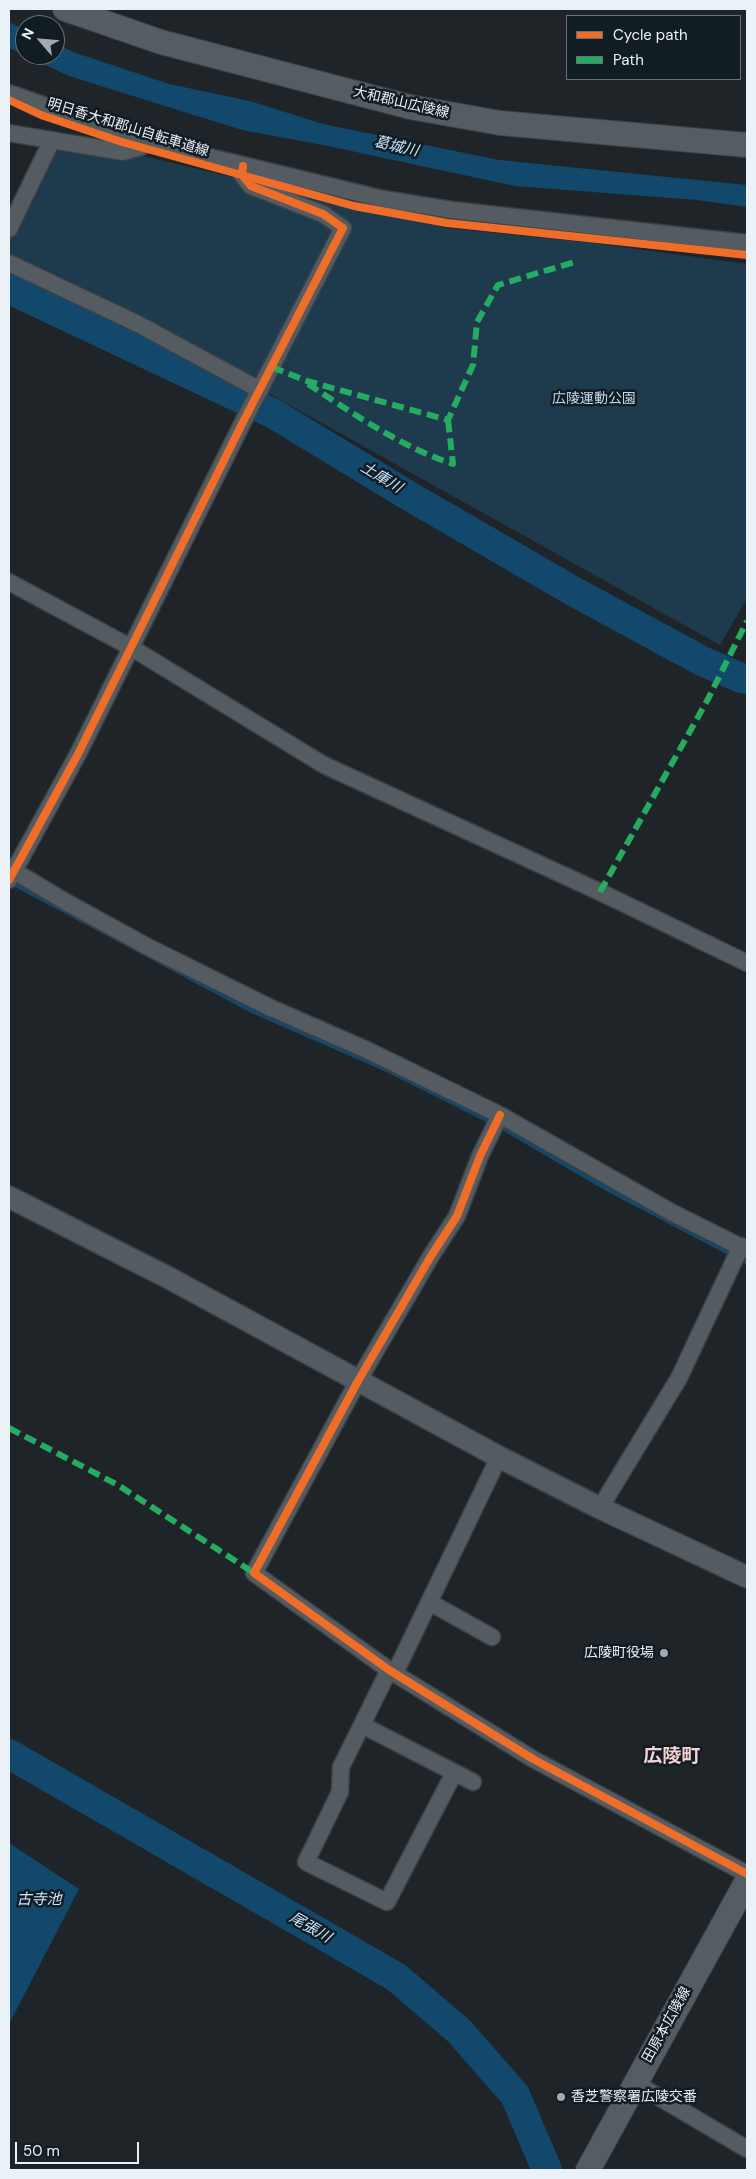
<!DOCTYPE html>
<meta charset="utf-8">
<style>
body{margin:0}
#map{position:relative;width:756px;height:2179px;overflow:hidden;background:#1f2429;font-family:"DM Sans",sans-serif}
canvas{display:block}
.frame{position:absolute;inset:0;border:10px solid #eaf1f7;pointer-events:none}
.legend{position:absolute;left:566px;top:15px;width:175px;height:65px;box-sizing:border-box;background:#121c23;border:1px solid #687178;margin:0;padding:6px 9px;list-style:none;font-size:15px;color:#eaf1f7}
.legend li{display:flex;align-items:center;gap:10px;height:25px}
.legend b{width:25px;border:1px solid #687178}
.north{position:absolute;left:15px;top:15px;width:50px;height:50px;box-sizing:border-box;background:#121c23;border:1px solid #687178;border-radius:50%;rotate:297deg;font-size:14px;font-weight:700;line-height:20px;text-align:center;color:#eaf1f7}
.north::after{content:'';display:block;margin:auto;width:18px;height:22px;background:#a3a9af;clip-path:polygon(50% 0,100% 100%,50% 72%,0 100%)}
.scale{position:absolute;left:15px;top:2142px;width:124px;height:22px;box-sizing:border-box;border:2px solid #eaf1f7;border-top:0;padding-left:6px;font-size:15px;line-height:18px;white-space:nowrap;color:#eaf1f7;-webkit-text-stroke:4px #121c23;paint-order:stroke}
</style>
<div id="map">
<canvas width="756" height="2179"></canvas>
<div class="frame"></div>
<ul class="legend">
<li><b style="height:6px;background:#ee6e29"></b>Cycle path</li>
<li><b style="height:6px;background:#26ab63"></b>Path</li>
</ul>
<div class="north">N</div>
<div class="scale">50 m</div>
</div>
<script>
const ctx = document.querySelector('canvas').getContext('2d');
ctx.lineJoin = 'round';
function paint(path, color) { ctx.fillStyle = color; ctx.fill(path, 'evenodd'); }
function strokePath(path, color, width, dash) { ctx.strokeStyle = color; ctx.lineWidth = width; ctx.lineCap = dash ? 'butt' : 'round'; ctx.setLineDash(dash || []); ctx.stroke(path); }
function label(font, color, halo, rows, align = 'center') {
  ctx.font = font + ' "DM Sans","Noto Sans JP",sans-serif'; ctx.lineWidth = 5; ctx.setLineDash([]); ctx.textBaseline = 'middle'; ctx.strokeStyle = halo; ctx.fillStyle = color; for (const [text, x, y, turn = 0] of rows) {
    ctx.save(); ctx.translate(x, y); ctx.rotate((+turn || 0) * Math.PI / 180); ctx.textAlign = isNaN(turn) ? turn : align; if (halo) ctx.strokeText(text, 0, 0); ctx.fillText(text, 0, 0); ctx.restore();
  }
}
paint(new Path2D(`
 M 46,133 L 447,228 L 593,243 L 747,264 L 747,598 L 720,645 L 259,388 L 9,274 L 9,218 Z`), '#1e3a4d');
paint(new Path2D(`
 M 9,22 L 25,30 L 25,55 L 55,55 L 55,43 L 73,52 L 169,84 L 250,101 L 323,124 L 499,160 L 747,185 L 747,207 L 697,200 L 515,186 L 328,146 L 242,130 L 69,76 L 9,48 Z
 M 9,1843 L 79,1889 L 9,2024 Z`), '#12486b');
strokePath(new Path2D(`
 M 11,882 L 253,1011 L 388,1070 L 502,1127 L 606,1188 L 747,1262`), '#12486b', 5);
strokePath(new Path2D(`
 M 9,289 L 274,414 L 409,496 L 573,591 L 702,661 L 741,678 L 747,679
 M 9,1754 L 396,1977 L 459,2031 L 515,2095 L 547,2170`), '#12486b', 30);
const minor = new Path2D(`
 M 9,93 L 148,142 L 383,199 L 452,210 L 747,243
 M 9,133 L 123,152 L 141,147 L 148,142
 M 9,229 L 52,140
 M 9,263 L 138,324 L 260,390
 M 9,582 L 132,648 L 324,765 L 600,892 L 747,963
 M 9,868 L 66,902 L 150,948 L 271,1008 L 367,1050 L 500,1115 L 671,1212 L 747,1250
 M 9,880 L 78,754 L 243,422 L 343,228 L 323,214 L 251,186 L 242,175 L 243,166
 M 500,1115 L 480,1156 L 457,1216 L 431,1256 L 358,1381 L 254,1573 L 389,1670 L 533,1759 L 747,1874
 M 600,1508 L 679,1378 L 741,1246
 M 429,1602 L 492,1637
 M 389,1670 L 341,1767 L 340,1792 L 306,1862 L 387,1902 L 454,1773
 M 395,1673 L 499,1457
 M 362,1725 L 473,1782
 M 635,2083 L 747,2149`);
const tertiary = new Path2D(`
 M 9,1197 L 169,1278 L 499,1457 L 600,1508 L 747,1577`);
const secondary = new Path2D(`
 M 65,9 L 161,42 L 410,107 L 500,123 L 747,145
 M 588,2170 L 747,1881`);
strokePath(minor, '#3c4145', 19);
strokePath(tertiary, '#3c4145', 24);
strokePath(secondary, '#3c4145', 26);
strokePath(minor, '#545b61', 16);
strokePath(tertiary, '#545b61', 21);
strokePath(secondary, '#555d64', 24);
strokePath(new Path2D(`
 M 272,367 L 307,381 L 448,420 L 473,365 L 477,322 L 498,285 L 578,261
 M 308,384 C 354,414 401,447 453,464 L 448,420
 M 600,892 L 708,699 L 747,621
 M 9,1428 L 118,1485 L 254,1573`), '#26ab63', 6, [12, 6]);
strokePath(new Path2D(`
 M 9,100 L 41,115 L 122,142 L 354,206 L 447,223 L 747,255
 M 9,880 L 78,754 L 243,422 L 343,228 L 323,214 L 251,186 L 242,175 L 243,166
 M 500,1115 L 480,1156 L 457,1216 L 431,1256 L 358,1381 L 254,1573 L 389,1670 L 533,1759 L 747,1874`), '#ee6e29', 8);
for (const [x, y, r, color] of [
 [664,1653,5,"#a3a9af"],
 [561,2097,5,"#a3a9af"]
]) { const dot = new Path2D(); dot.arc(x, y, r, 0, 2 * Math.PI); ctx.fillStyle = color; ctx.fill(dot); strokePath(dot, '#121c23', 2); }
label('14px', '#eaf1f7', '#121c23', [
 ["大和郡山広陵線",401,103,13],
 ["明日香大和郡山自転車道線",128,128,17],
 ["田原本広陵線",667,2025,-61]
]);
label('14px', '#bbd9f1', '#121c23', [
 ["広陵運動公園",594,399]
]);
label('14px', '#eaf1f7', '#121c23', [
 ["広陵町役場",654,1653],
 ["香芝警察署広陵交番",571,2097,"left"]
], 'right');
label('italic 15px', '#c8e7ff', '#121c23', [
 ["葛城川",396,147,13],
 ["土庫川",381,478,31],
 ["古寺池",39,1900],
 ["尾張川",310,1928,30]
]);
label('bold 19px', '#f5d1d2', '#121c23', [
 ["広陵町",672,1757]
]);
</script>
